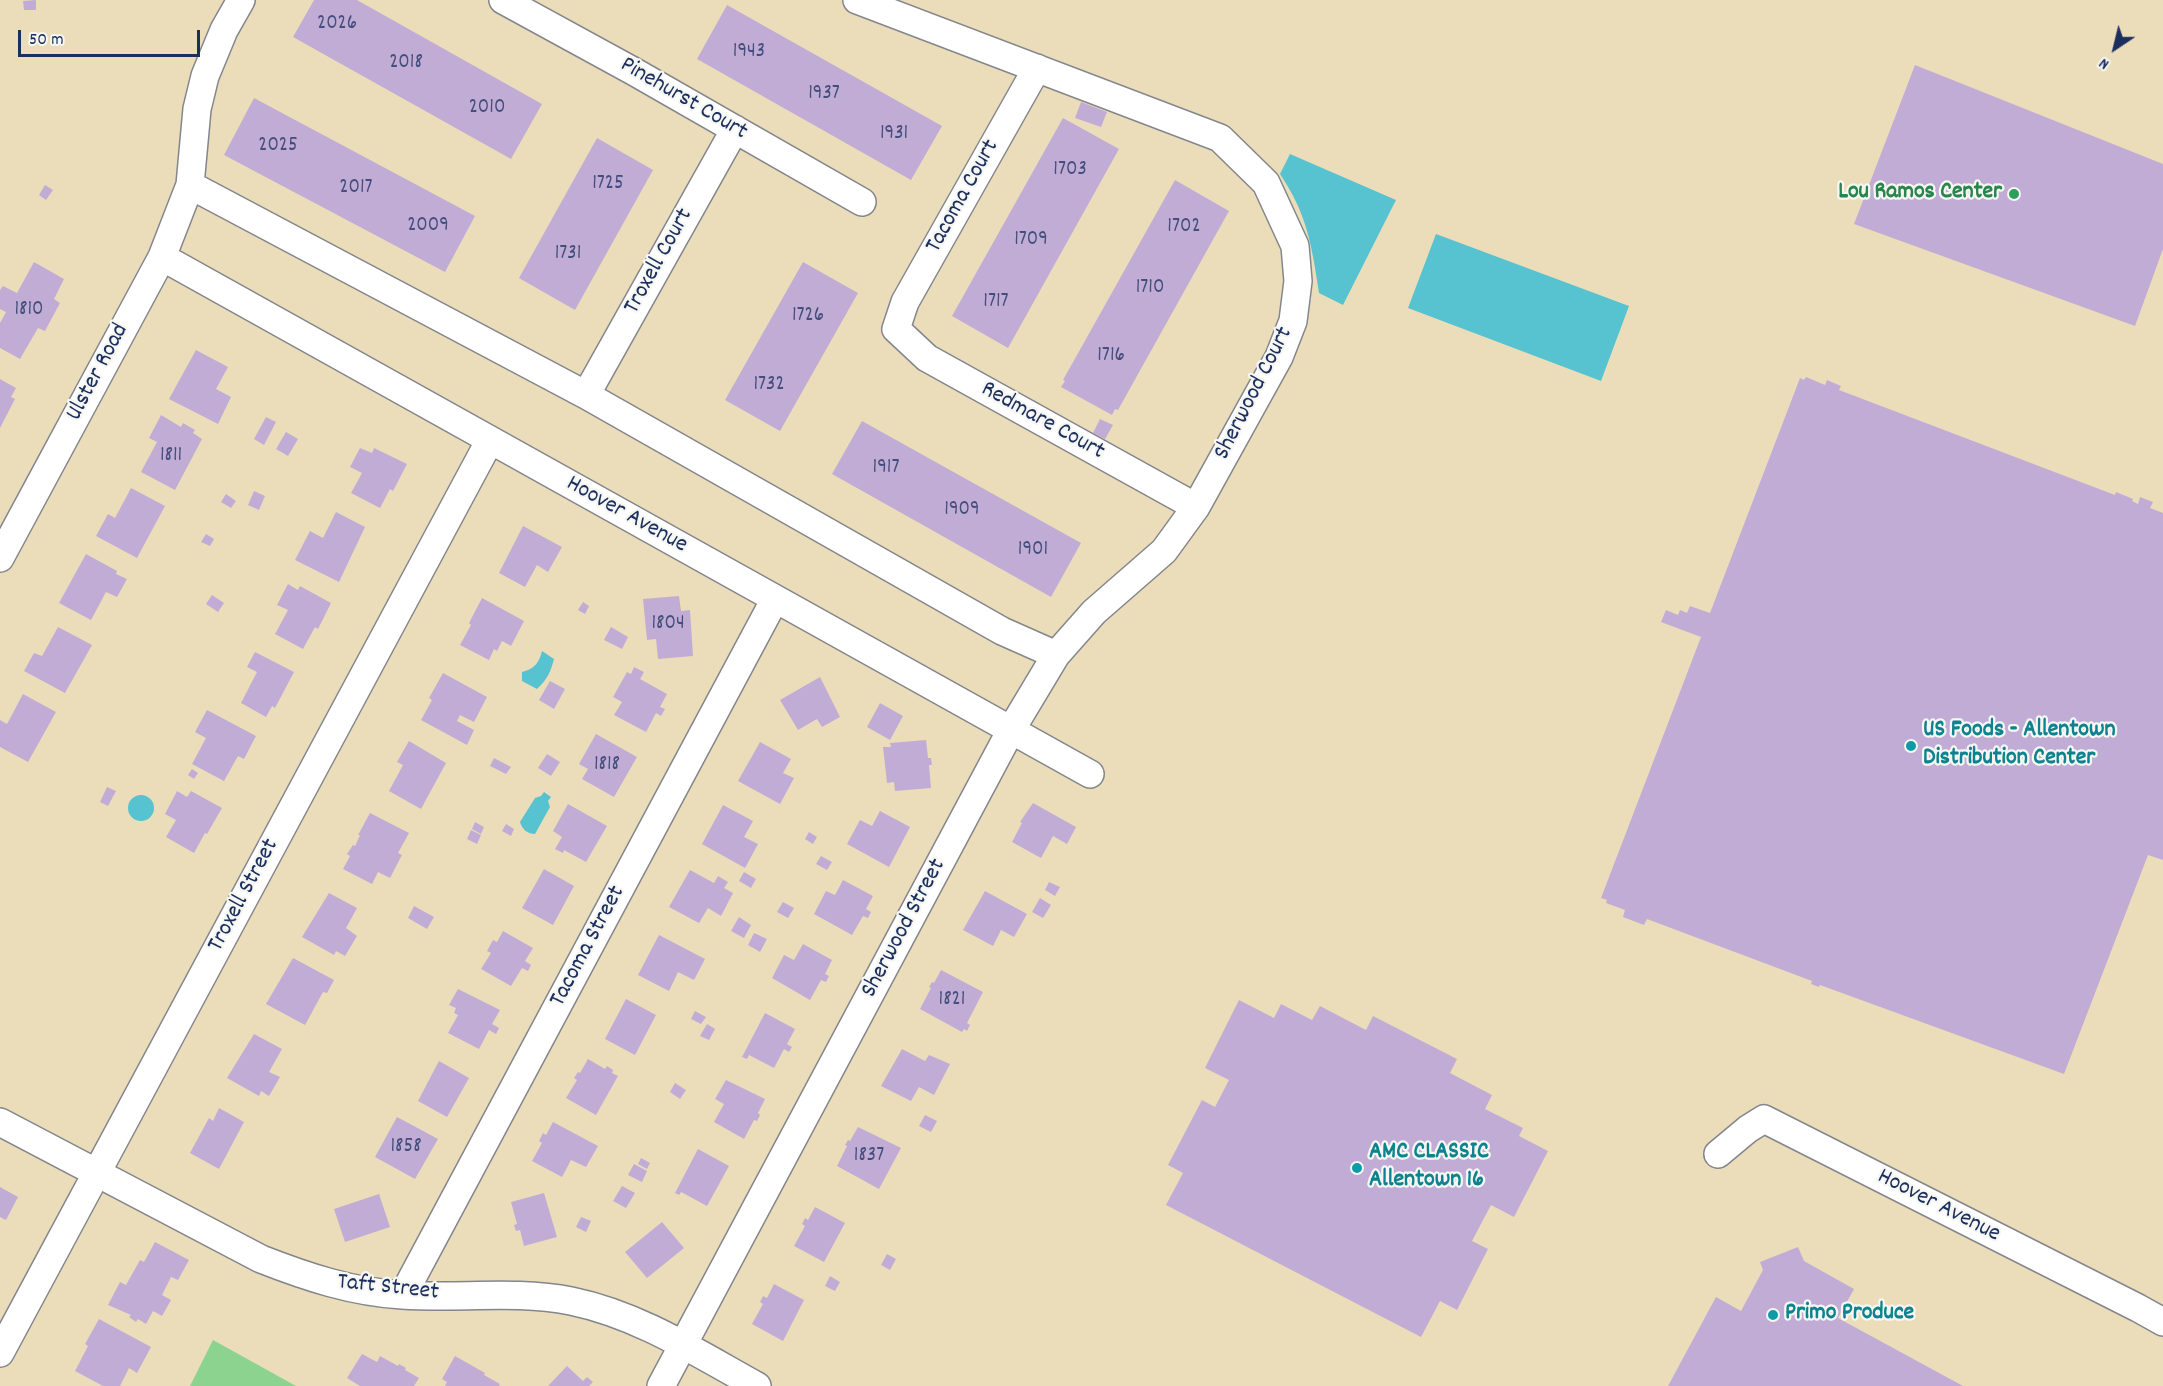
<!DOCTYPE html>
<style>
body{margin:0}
#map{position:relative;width:2163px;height:1386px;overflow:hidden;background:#ebddba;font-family:Dekko,sans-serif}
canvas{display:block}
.north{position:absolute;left:2085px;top:18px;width:60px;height:60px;-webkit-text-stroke:4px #f6f6f2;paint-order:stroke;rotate:215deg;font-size:16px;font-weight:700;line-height:24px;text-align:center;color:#1b2f5e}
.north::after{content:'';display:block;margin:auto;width:21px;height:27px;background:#1b2f5e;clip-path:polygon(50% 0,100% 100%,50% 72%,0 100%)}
.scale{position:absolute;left:18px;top:30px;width:182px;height:27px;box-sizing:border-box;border:3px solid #1b2f5e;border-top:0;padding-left:8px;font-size:18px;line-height:21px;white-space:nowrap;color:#1b2f5e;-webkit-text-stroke:4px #f6f6f2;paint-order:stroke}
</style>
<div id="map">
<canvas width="2163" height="1386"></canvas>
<div class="north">N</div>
<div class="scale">50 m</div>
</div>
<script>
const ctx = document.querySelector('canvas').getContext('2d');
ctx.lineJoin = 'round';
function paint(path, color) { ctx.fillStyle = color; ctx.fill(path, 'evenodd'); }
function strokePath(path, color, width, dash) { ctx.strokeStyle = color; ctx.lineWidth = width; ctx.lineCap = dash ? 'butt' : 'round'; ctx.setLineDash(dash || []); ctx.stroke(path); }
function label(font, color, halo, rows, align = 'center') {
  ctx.font = font + ' Dekko,sans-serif'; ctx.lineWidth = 4.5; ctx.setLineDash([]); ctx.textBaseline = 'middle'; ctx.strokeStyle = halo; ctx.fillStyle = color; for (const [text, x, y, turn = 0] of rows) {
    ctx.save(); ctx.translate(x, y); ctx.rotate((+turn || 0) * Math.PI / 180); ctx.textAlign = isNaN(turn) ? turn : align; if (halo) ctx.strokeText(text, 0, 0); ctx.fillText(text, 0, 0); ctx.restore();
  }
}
paint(new Path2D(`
 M 213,1340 L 296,1386 L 190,1386 Z`), '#8bd38f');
paint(new Path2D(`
 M 1290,154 L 1396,200 L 1343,305 L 1319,293 C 1312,246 1307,214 1280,174 Z
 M 1436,234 L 1629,306 L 1601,381 L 1408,308 Z
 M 542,651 L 554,659 C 551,671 547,680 537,689 L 522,681 L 522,672 C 534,669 539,663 542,651 Z
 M 544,792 L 551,797 L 548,801 L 550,807 L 535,834 C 527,834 522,829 520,822 L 535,798 L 541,796 Z
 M128 808a13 13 0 1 1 26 0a13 13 0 1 1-26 0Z`), '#57c3d0');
paint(new Path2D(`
 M 36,0 L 36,10 L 24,10 L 23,1 Z
 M 314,0 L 357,0 L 542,104 L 511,159 L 293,37 Z
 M 727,5 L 942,126 L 911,180 L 697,59 Z
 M 1915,65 L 2163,164 L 2163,249 L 2135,326 L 1854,224 Z
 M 254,98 L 475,216 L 445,272 L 224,155 Z
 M 1081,102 L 1107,112 L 1101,127 L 1075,118 Z
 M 1063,118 L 1119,149 L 1008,348 L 952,316 Z
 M 597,138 L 653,170 L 575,310 L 519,278 Z
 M 1175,180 L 1229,211 L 1118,410 L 1115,409 L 1112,415 L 1061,387 L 1065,381 L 1063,380 Z
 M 45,185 L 53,190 L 46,200 L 39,195 Z
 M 34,262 L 64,279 L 54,299 L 60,303 L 45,331 L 38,328 L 20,359 L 0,348 L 0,323 L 6,312 L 0,309 L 0,290 L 3,286 L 17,293 Z
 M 803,262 L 858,293 L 780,431 L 725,400 Z
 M 196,350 L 228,367 L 216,389 L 231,397 L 218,424 L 169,399 Z
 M 1806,377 L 1825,385 L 1827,380 L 1841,386 L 1839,390 L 2115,495 L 2116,492 L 2133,499 L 2132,501 L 2138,504 L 2140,497 L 2153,502 L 2150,508 L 2163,513 L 2163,860 L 2148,855 L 2064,1074 L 1820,985 L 1819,987 L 1811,984 L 1812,981 L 1647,919 L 1644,925 L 1623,917 L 1625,910 L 1606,903 L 1607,900 L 1601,898 L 1701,637 L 1661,622 L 1666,610 L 1678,615 L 1680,610 L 1687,613 L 1690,606 L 1710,613 L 1800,378 L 1804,380 Z
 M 0,379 L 16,388 L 11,397 L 15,399 L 0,428 Z
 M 161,415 L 181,427 L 183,423 L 195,430 L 193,433 L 202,439 L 175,490 L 141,472 L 157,442 L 149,438 Z
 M 266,417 L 276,422 L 264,445 L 254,439 Z
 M 1100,419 L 1113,425 L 1105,439 L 1093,433 Z
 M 862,421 L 1081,543 L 1051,597 L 832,474 Z
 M 286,432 L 298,439 L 288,456 L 276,449 Z
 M 360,448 L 372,453 L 374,448 L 407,464 L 393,491 L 390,489 L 380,508 L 351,493 L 362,473 L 350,467 Z
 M 131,488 L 165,506 L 137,558 L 96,536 L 108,514 L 115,518 Z
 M 254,491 L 265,496 L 259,510 L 248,505 Z
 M 226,494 L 236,501 L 231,508 L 221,502 Z
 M 336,512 L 365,527 L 339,582 L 295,560 L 310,531 L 323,538 Z
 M 523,526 L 562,547 L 548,572 L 537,565 L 525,587 L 499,573 Z
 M 206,534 L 214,539 L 210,546 L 201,542 Z
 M 86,554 L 117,571 L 116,574 L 127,579 L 117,597 L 106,592 L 91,620 L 59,603 Z
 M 288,584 L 298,590 L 300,586 L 331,603 L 318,629 L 315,627 L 303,649 L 275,634 L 288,610 L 277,605 Z
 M 212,595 L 224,603 L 218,612 L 206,604 Z
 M 679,596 L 681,611 L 690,610 L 693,656 L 658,659 L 656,639 L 647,640 L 643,599 Z
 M 482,598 L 524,621 L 511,646 L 502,641 L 497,651 L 494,649 L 489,660 L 460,645 L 471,625 L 469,623 Z
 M 583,602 L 589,606 L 585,614 L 578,610 Z
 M 58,627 L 92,645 L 65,693 L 24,671 L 34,653 L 42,656 Z
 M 611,627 L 628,637 L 622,649 L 604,640 Z
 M 255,652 L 294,672 L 275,708 L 272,706 L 266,717 L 241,703 L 257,672 L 247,667 Z
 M 634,667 L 644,672 L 640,679 L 667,694 L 660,707 L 665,709 L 661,716 L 656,713 L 646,732 L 614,715 L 622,702 L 613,697 L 627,672 L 631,674 Z
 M 443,673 L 487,697 L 474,722 L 460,715 L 457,721 L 474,730 L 467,745 L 421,720 L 432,700 L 429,698 Z
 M 820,677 L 840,717 L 822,727 L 817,719 L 798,730 L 780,700 Z
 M 550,681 L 565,689 L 554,709 L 539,700 Z
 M 23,694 L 56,712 L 28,762 L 0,747 L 0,720 L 7,724 Z
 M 880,703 L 903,716 L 890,740 L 867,727 Z
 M 207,710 L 256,736 L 244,759 L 238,756 L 224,781 L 192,764 L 206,738 L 195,732 Z
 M 596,734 L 637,757 L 614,797 L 582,779 L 588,769 L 579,764 Z
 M 926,740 L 928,758 L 931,758 L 932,765 L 929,765 L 931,788 L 895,791 L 894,782 L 887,783 L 883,747 L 891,747 L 890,743 Z
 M 409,741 L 446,763 L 421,809 L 389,791 L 403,765 L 397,762 Z
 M 760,742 L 791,759 L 783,773 L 794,778 L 780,804 L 738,781 Z
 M 547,754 L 560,762 L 551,776 L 538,768 Z
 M 494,758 L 511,767 L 506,774 L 490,766 Z
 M 192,769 L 198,773 L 194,779 L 188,775 Z
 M 107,787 L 116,791 L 108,806 L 100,802 Z
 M 177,791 L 187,797 L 191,791 L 222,808 L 207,834 L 205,833 L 194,853 L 166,837 L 176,820 L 165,814 Z
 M 1033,803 L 1076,827 L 1067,844 L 1053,836 L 1041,858 L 1012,842 L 1022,823 L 1020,822 Z
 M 568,804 L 607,826 L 586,862 L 564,850 L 563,853 L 555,849 L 562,837 L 553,831 Z
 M 723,805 L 753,821 L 744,837 L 758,844 L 745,868 L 702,844 Z
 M 880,811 L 910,827 L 889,867 L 847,844 L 860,820 L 872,826 Z
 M 370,813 L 409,833 L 398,853 L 402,855 L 390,878 L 378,872 L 372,884 L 343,869 L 350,856 L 347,854 L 353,845 L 355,846 L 360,835 L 358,835 Z
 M 475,822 L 484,827 L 481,834 L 472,829 Z
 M 506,824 L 514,829 L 511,836 L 502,831 Z
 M 471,830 L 481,835 L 477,844 L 467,839 Z
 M 809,832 L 817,837 L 813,844 L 805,839 Z
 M 821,856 L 832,862 L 827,870 L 816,864 Z
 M 544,869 L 574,886 L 553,925 L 522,908 Z
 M 690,870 L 714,883 L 718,876 L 728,882 L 724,888 L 733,893 L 721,916 L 708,908 L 699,923 L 669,907 Z
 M 744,872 L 756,879 L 751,888 L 739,881 Z
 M 843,880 L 873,896 L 866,909 L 871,912 L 868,918 L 863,916 L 852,935 L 814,914 L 826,891 L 835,895 Z
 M 1049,882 L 1060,887 L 1055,896 L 1045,890 Z
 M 985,891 L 1027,914 L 1014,937 L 1001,930 L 993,946 L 963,930 Z
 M 329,893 L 357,908 L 346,928 L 357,936 L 345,956 L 336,951 L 334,955 L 302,937 Z
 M 1040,898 L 1051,905 L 1043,918 L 1032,912 Z
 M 783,902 L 794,908 L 788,918 L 777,912 Z
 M 414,906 L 434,917 L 427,929 L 408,918 Z
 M 739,917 L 751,925 L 744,938 L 731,931 Z
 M 503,931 L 533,948 L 525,961 L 531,965 L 528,971 L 522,968 L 511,986 L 481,969 L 491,953 L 487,951 L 493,940 L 497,942 Z
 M 754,933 L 767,939 L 760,952 L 748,945 Z
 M 659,935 L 705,959 L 694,980 L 678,972 L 669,991 L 638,975 Z
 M 803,944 L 832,960 L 825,974 L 829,976 L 826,982 L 821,980 L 810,1000 L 772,978 L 784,955 L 794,960 Z
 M 293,958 L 334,980 L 327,993 L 323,992 L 305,1025 L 266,1004 Z
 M 941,970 L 983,992 L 967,1023 L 970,1025 L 967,1031 L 964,1029 L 962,1032 L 920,1009 L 931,988 L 929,987 L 932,982 L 934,983 Z
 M 458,989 L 500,1010 L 492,1024 L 499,1028 L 496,1034 L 489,1030 L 479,1049 L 448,1033 L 458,1015 L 454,1013 L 456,1008 L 449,1005 Z
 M 626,999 L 656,1015 L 635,1055 L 605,1039 Z
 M 1239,1000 L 1274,1018 L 1281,1004 L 1312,1020 L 1320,1006 L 1366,1030 L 1373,1016 L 1457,1059 L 1450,1073 L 1492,1095 L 1485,1109 L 1523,1128 L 1519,1136 L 1548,1151 L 1514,1217 L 1491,1205 L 1472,1241 L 1488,1249 L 1457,1310 L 1440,1301 L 1421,1337 L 1166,1205 L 1183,1173 L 1168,1165 L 1202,1100 L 1215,1107 L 1229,1080 L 1205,1068 Z
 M 695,1011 L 706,1017 L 701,1024 L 691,1019 Z
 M 765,1013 L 795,1029 L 787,1044 L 792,1047 L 789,1052 L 784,1049 L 774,1068 L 749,1055 L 747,1059 L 742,1057 Z
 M 707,1024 L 715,1029 L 709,1040 L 700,1036 Z
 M 254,1034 L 282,1049 L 269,1072 L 280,1077 L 269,1096 L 261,1091 L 259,1096 L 227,1078 Z
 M 902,1049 L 925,1061 L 929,1055 L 950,1064 L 934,1095 L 919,1087 L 911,1101 L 881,1086 Z
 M 588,1059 L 605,1069 L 607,1066 L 613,1070 L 612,1073 L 618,1076 L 596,1115 L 566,1098 L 577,1080 L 574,1078 L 578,1072 L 580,1073 Z
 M 439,1061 L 469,1078 L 447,1117 L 418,1101 Z
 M 726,1080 L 765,1099 L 758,1113 L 760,1115 L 757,1121 L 754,1120 L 744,1139 L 714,1122 L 724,1104 L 715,1099 Z
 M 675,1083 L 686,1090 L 680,1099 L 670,1092 Z
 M 219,1108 L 244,1122 L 219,1169 L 190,1153 L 209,1118 L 213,1121 Z
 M 925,1115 L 937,1121 L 931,1132 L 919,1126 Z
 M 397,1117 L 438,1139 L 415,1179 L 375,1157 Z
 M 553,1122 L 598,1146 L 586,1167 L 571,1160 L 562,1177 L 532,1161 L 542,1143 L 539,1141 L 543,1133 L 546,1135 Z
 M 858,1127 L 901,1148 L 879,1189 L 837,1166 L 847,1146 L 845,1145 L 848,1140 L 850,1141 Z
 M 698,1149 L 729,1166 L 707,1206 L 681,1192 L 679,1195 L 675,1193 Z
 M 641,1158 L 650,1163 L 647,1169 L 638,1164 Z
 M 634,1164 L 647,1171 L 642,1182 L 628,1175 Z
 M 622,1186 L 635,1193 L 626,1208 L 613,1201 Z
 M 0,1187 L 18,1197 L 6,1220 L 0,1217 Z
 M 544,1193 L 557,1237 L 524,1246 L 520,1230 L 516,1231 L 514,1225 L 517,1224 L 511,1202 Z
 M 379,1194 L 390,1227 L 345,1242 L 334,1209 Z
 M 815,1207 L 845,1223 L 824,1262 L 794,1246 L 805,1226 L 802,1224 L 805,1218 L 808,1220 Z
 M 581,1217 L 591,1221 L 586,1232 L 576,1227 Z
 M 662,1222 L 684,1248 L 647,1278 L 625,1252 Z
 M 155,1242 L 189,1260 L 178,1280 L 171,1277 L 162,1295 L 171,1300 L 162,1316 L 153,1311 L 146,1324 L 138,1319 L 136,1322 L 129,1317 L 131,1315 L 108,1305 L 120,1282 L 126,1285 L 140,1260 L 144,1262 Z
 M 1798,1247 L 1804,1261 L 1854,1289 L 1838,1318 L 1963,1386 L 1668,1386 L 1716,1297 L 1741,1311 L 1763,1270 L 1760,1262 Z
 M 887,1254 L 896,1259 L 890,1270 L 881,1265 Z
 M 830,1276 L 840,1282 L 835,1291 L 825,1286 Z
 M 774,1284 L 804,1300 L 783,1341 L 752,1324 L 763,1304 L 760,1302 L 763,1296 L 767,1298 Z
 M 99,1319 L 151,1347 L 137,1373 L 129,1368 L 120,1386 L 103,1386 L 75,1371 L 88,1346 L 85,1344 Z
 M 362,1354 L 377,1362 L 380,1356 L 398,1366 L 399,1364 L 406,1368 L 405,1370 L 419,1378 L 414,1386 L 360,1386 L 347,1378 Z
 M 455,1356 L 485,1373 L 484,1375 L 500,1384 L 499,1386 L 445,1386 L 447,1382 L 442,1379 Z
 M 567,1366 L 583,1381 L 587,1377 L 593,1382 L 589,1386 L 548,1386 Z`), '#c1acd6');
const street = new Path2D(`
 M 503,0 L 633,71 L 862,202
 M 1037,68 L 905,302 L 896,329 L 927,358 L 1196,507
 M 190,185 L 586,395 L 1002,631 L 1056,655
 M 162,257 L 1090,774
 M 586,395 L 735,129
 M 0,558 L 162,257 L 190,185 L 197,109 L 205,76 L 224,30 L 241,0
 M 0,1122 L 261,1259 C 307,1277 352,1292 402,1295 C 458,1299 515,1290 571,1301 C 639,1315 697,1353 757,1386
 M 1718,1154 L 1748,1129 L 1764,1119 L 2138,1308 L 2163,1322
 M 403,1295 L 775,599
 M 0,1353 L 490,440
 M 661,1386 L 1011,730 L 1056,655 L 1094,612 L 1164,551 L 1196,507 L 1279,357 L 1293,321 L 1298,281 L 1295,246 L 1266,183 L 1220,138 L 857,0`);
strokePath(street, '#83868c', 30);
strokePath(street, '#fff', 27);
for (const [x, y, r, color] of [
 [2014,194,6,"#2e9e5b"],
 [1911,746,6,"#0f9aa8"],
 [1357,1168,6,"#0f9aa8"],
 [1773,1315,6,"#0f9aa8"]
]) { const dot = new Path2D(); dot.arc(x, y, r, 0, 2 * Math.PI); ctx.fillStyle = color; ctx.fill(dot); strokePath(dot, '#f6f6f2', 2); }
label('21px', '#444e7c', null, [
 ["2026",337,25],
 ["1943",749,53],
 ["2018",406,64],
 ["1937",824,95],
 ["2010",487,109],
 ["1931",894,135],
 ["2025",278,147],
 ["1703",1070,171],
 ["1725",608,185],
 ["2017",356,189],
 ["2009",428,227],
 ["1702",1184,228],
 ["1709",1031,241],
 ["1731",568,255],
 ["1710",1150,289],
 ["1717",996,303],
 ["1810",29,311],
 ["1726",808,317],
 ["1716",1111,357],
 ["1732",769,386],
 ["1811",171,457],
 ["1917",886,469],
 ["1909",962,511],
 ["1901",1033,551],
 ["1804",668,625],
 ["1818",607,766],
 ["1821",952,1001],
 ["1858",406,1148],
 ["1837",869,1157]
]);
label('24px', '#1b2f5e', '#f6f6f2', [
 ["Pinehurst Court",683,100,30],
 ["Tacoma Court",964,197,-61],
 ["Troxell Court",660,262,-61],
 ["Ulster Road",99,373,-62],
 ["Sherwood Court",1255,394,-63],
 ["Redmare Court",1042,422,29],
 ["Hoover Avenue",626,516,29],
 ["Troxell Street",245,896,-62],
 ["Sherwood Street",905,929,-62],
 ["Tacoma Street",589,947,-62],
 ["Hoover Avenue",1938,1207,27],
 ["Taft Street",388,1289,6]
]);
label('bold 24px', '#27864d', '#f6f6f2', [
 ["Lou Ramos Center",2002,194]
], 'right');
label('bold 24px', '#0d838f', '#f6f6f2', [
 ["US Foods - Allentown",1923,732],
 ["Distribution Center",1923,760],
 ["AMC CLASSIC",1369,1154],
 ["Allentown 16",1369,1182],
 ["Primo Produce",1785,1315]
], 'left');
</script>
